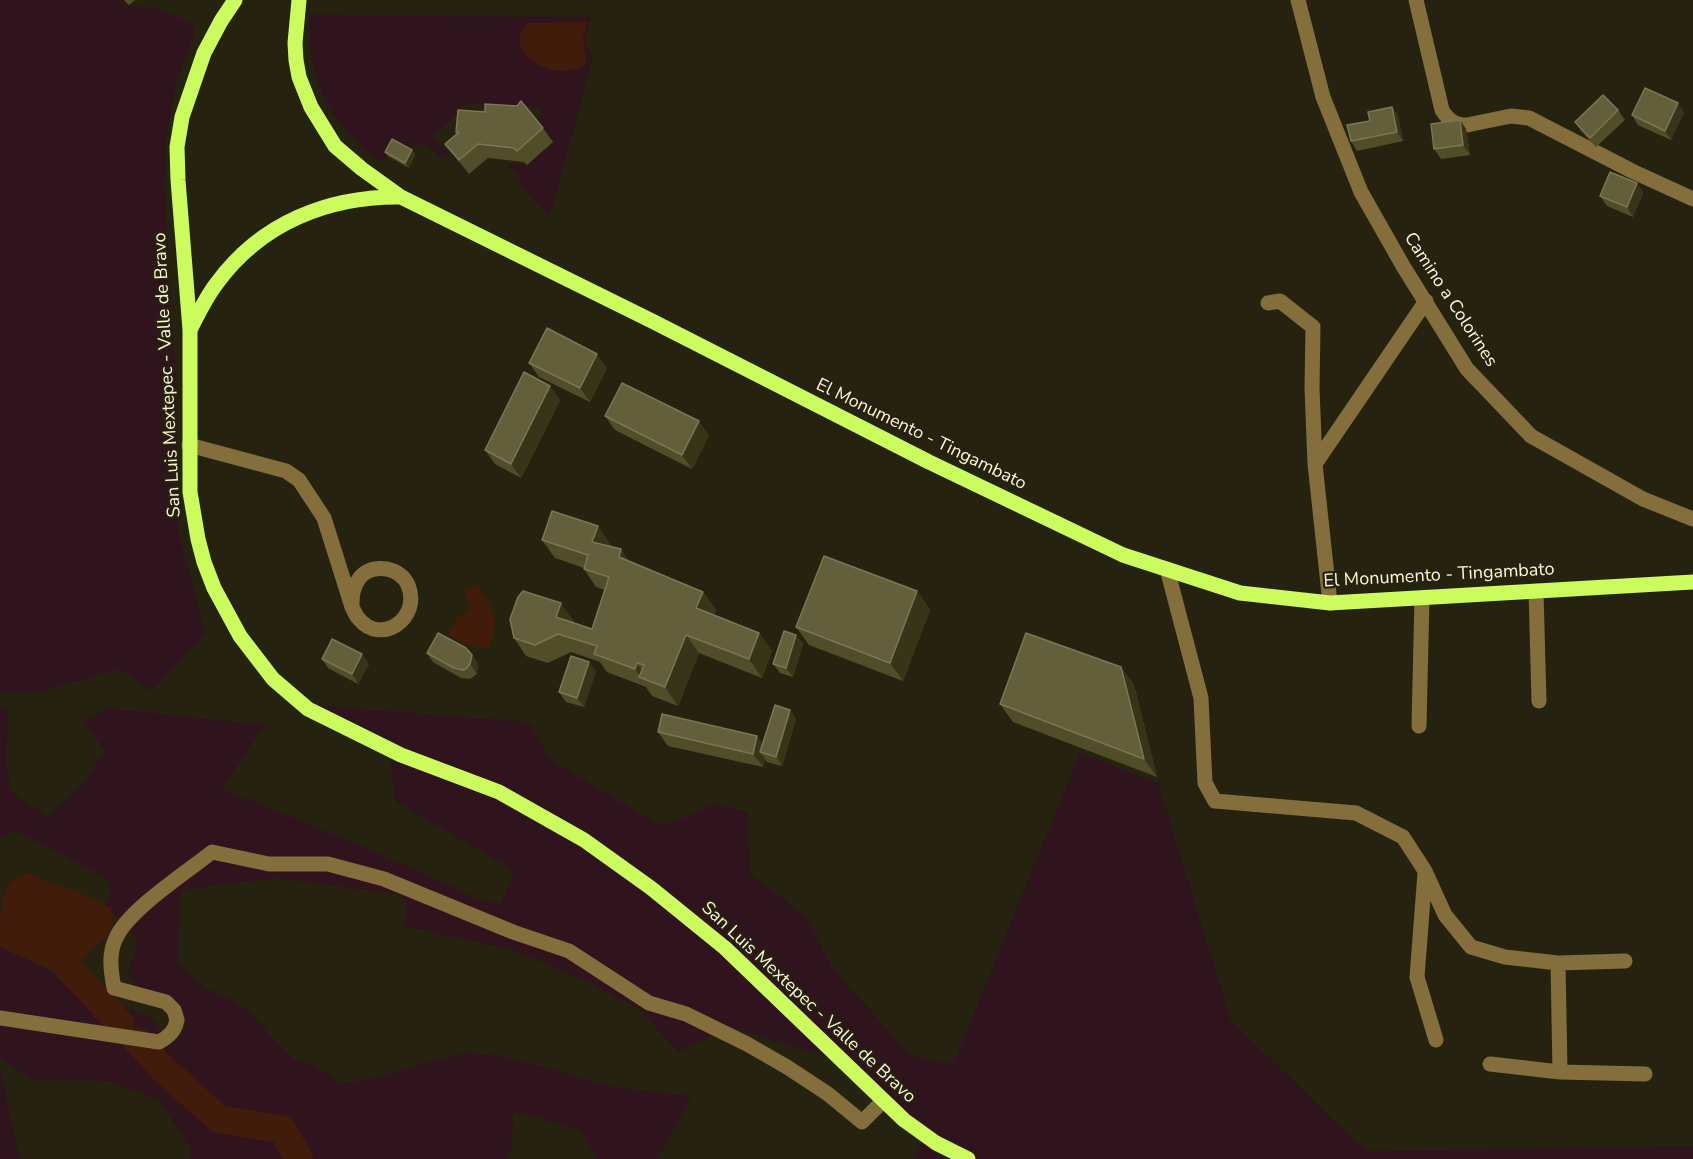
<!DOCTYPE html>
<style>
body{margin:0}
canvas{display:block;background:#25220f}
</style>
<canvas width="1693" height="1159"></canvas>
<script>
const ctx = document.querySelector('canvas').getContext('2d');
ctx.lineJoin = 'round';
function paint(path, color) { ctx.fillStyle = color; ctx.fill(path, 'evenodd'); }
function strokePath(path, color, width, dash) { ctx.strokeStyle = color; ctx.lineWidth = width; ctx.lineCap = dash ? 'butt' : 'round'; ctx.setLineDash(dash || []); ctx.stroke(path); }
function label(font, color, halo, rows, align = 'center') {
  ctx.font = font + ' "Nunito Sans",sans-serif'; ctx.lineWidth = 4.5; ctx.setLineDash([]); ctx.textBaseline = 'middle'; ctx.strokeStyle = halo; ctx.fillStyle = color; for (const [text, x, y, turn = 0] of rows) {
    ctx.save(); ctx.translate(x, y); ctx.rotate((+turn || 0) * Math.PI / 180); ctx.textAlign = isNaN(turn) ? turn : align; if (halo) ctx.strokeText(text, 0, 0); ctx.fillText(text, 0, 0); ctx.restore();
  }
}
paint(new Path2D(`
 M 0,0 L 122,0 L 128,6 L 157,8 L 194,24 L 195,32 L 177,81 L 167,131 L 164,183 L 175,366 L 179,534 L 205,634 L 151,691 L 120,669 L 37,693 L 0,693 Z
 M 310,15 L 592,17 C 584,31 583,45 593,58 L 550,216 L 522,188 C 520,177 515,169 505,163 L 526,165 L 554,142 L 536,121 L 542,115 L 540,107 L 468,103 L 432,137 L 449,153 L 444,159 L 423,144 L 402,148 L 395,144 L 388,156 L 378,160 C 328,123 306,78 310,15 Z
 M 310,705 L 529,722 L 551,760 L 663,827 L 713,804 L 747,812 L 750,873 L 808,919 L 832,968 L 909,1053 L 933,1061 L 954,1062 L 1080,753 L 1158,783 L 1231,1021 L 1366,1151 L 1693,1146 L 1693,1159 L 914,1159 L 924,1137 L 849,1063 L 729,1027 L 678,1052 L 640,1010 L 592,984 L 512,950 L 404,926 L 407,901 L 394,894 L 276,878 L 181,890 L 177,962 L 205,987 L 230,1000 L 255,1016 L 273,1039 L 294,1059 L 313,1065 L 343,1083 L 361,1081 L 467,1052 L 507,1057 L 616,1087 L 692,1096 L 657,1159 L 595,1159 L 581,1131 L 528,1115 L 513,1113 L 512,1148 L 506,1159 L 190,1159 L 191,1149 L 160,1101 L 108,1081 L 33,1079 L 0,1059 L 0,946 L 137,1013 L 153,1018 L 161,1032 L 173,1043 C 180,1038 184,1032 185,1023 C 187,996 154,992 135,986 L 128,975 L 138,940 L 118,917 L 100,911 C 112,901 111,893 108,879 L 16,831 L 0,837 L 0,708 L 8,708 L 6,764 L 12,793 L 48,817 L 88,778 L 105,751 L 84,721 L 108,708 L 264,725 L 222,789 L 358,844 L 477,898 L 501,904 L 515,871 L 395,801 L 389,743 Z
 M 0,1070 L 20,1159 L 0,1159 Z`), '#2f131d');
paint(new Path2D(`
 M 587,22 L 583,38 L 586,63 C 560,88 497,51 528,23 Z
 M 477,585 C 492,606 503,624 488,648 C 474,649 457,643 448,632 L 458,617 L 470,610 L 464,590 Z
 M 29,873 L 54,885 L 71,889 L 111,908 C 114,929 113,930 98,944 C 85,956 83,964 63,963 C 59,962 54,963 50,960 C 44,957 41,952 35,950 C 23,945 11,943 0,937 C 0,910 0,877 29,873 Z`), '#421c0b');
strokePath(new Path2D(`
 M 0,932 L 59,958 L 120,1023
 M 137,1041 L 164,1070 L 219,1119 L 282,1129 L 299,1159`), '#421c0b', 28);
strokePath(new Path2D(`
 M 1298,0 L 1323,97 L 1361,192 L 1403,266 L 1467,369 L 1531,436 L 1643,499 L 1693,519
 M 1416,0 L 1442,110 C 1448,120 1455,125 1467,125 L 1511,116 L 1529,118 L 1634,172 L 1693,199
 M 1268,303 L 1280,301 L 1313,327 L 1312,388 L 1315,464 L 1330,603
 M 189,445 L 286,471 L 299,480 L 324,518 L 352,607 C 354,611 356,616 359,619 C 381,646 422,618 408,585 C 404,576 396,571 387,569 C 361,565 351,585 352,607
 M 1315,464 L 1426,301
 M 1167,569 L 1201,698 L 1205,783 L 1215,801 L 1356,813 L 1403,837 L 1425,871 L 1445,915 L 1471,947 L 1505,957 L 1558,963 L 1625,961
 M 1536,591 L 1539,701
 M 1419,726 L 1422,598
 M 1425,873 L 1417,977 L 1436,1040
 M 1558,963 L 1560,1072
 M 0,1018 L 159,1042 C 169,1037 175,1031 177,1020 L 174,1010 L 166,1002 L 114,988 C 111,972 108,954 116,938 C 128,910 187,872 212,852 L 269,864 L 328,864 L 384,879 L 513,932 L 569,951 L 649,1003 L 686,1014 L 747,1044 L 787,1067 L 828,1094 L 862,1122 L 883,1101
 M 1490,1064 L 1560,1072 L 1645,1074`), '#836e3c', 15);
strokePath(new Path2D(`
 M 235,0 L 221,21 L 204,53 L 182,117 L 177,147 L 178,180 L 190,330 L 190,492 L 198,539 L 204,562 L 214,588 L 240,636 L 273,679 L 308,709 L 401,755 L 499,792 L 584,840 L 651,888 L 725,948 L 904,1120 L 936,1143 L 968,1159
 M 299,0 L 295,43 L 296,60 L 299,77 L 311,107 L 335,146 L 362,169 L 401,197 L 652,321 L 929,462 L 1123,555 L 1240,593 L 1330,603 L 1693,582
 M 190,330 C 198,314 206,297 217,283 C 261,223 328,196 401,197`), '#ccfb5e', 15);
paint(new Path2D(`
 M 124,0 L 135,0 L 129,5 Z
 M 1392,107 L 1398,116 L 1403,141 L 1357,151 L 1351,141 Z
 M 1618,110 L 1625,120 L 1596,147 L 1581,131 L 1575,122 Z
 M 1684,112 L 1671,140 L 1638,125 L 1632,115 Z
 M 1460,120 L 1466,129 L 1470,155 L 1441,159 L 1434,149 Z
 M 543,128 L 553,142 L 527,165 L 524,162 L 488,158 L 469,174 L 445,144 L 457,134 L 456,132 Z
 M 412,150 L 415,155 L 409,168 L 388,156 L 385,152 Z
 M 1637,183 L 1643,193 L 1633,217 L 1607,206 L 1600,196 Z
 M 529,363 L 607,368 L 590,402 L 539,377 Z
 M 560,400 L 521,478 L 495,464 L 485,450 Z
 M 605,416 L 709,435 L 692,469 L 615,430 Z
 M 542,540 L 611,545 L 610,546 L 630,562 L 703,592 L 716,610 L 714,615 L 759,633 L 772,651 L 762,678 L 699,653 L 678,706 L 652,696 L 646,687 L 607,672 L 600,662 L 571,652 L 548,663 L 526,656 L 514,638 L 574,621 L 573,623 L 592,629 L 605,590 L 596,587 L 584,569 L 584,568 L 555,558 Z
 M 917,591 L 930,610 L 903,681 L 809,645 L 796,627 Z
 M 796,635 L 803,644 L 793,677 L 780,673 L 773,664 Z
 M 427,653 L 472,655 L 478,664 L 477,674 L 470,679 L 461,678 L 433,662 Z
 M 322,659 L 369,664 L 358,684 L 328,668 Z
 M 1121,667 L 1134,685 L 1157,777 L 1013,722 L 1000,704 Z
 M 596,671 L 584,707 L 566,702 L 559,692 Z
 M 796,719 L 782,766 L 767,762 L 765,759 L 763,767 L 668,746 L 658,732 L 763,744 Z`), '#524d29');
paint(new Path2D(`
 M 1678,103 L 1684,112 L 1671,140 L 1665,131 Z
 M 1392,107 L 1398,116 L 1403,141 L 1397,132 Z
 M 1460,120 L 1466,129 L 1470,155 L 1463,145 Z
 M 412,150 L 415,155 L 409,168 L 405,163 Z
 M 1637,183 L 1643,193 L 1633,217 L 1627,207 Z
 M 597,354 L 607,368 L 590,402 L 580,388 Z
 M 550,386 L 560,400 L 521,478 L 511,464 Z
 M 699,421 L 709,435 L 692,469 L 682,455 Z
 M 598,526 L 611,545 L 605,560 L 592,542 Z
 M 621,549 L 634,568 L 619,557 Z
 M 917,591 L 930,610 L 903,681 L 890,663 Z
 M 703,592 L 716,610 L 709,627 L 696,608 Z
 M 561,603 L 574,621 L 569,635 L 556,617 Z
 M 759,633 L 772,651 L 762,678 L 749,659 Z
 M 686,635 L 699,653 L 678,706 L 665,687 Z
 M 796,635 L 803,644 L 793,677 L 786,668 Z
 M 362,654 L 369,664 L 358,684 L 352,674 Z
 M 472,655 L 478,664 L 477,674 L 470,664 Z
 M 589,662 L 596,671 L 584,707 L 577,698 Z
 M 637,663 L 650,681 L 641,678 L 635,669 Z
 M 1121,667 L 1134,685 L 1157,777 L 1144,759 Z
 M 790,710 L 796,719 L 782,766 L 776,757 Z
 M 757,736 L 767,750 L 760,752 L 765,759 L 763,767 L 753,754 Z`), '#383417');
const building = new Path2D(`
 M 1645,88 L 1678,103 L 1665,131 L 1632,115 Z
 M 1603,95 L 1618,110 L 1590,138 L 1575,122 Z
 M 521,101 L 543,128 L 517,151 L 514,148 L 478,144 L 459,160 L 445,144 L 459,132 L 456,132 L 458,110 L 485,112 L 485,104 L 517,106 Z
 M 1392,107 L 1397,132 L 1351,141 L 1347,125 L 1370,121 L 1368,112 Z
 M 1460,120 L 1463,145 L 1434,149 L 1431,124 Z
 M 392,139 L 412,150 L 405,163 L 385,152 Z
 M 1610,172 L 1637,183 L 1627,207 L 1600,196 Z
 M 547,328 L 597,354 L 580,388 L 529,363 Z
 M 524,372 L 550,386 L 511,464 L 485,450 Z
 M 622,383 L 699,421 L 682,455 L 605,416 Z
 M 552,511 L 598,526 L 592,542 L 621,549 L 619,557 L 703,592 L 696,608 L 759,633 L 749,659 L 686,635 L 665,687 L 639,677 L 644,665 L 637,663 L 635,669 L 594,654 L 597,646 L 558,634 L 535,645 L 514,638 L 510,619 L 518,597 L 523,591 L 561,603 L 556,617 L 592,629 L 609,577 L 584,569 L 588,555 L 542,540 Z
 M 824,556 L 917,591 L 890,663 L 796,627 Z
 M 784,631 L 796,635 L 786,668 L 773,664 Z
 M 438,633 L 466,648 L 472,655 L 470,664 L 467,668 L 463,670 L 454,668 L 427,653 Z
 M 1026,633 L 1121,667 L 1144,759 L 1000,704 Z
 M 332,639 L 362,654 L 352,674 L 322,659 Z
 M 571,656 L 589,662 L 577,698 L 559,692 Z
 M 775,705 L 790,710 L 776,757 L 760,752 Z
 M 662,714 L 757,736 L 753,754 L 658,732 Z`);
paint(building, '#645f3b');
strokePath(building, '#7c7653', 1.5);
label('18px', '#fef5d4', '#25220f', [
 ["Camino a Colorines",1450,300,57],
 ["San Luis Mextepec - Valle de Bravo",168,375,-93],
 ["El Monumento - Tingambato",921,435,26],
 ["El Monumento - Tingambato",1439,576,-3],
 ["San Luis Mextepec - Valle de Bravo",808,1003,43]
]);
</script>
